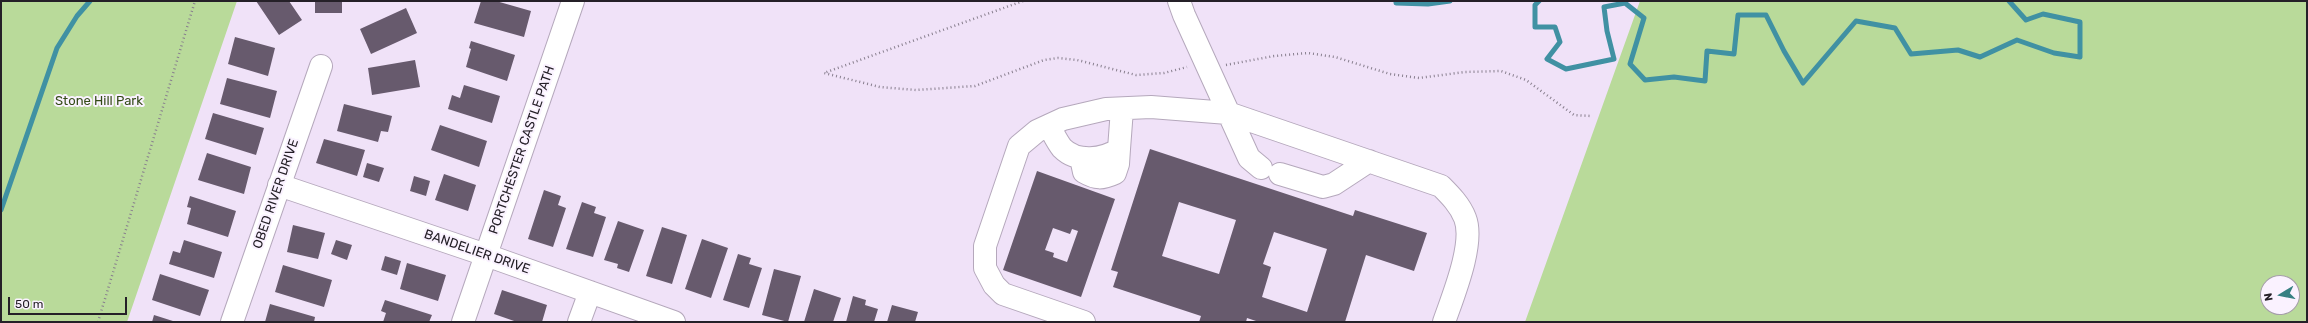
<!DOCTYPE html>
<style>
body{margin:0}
#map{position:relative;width:2308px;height:323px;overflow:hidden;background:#f0e2f8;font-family:Rubik,sans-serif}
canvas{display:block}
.frame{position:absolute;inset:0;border:2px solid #252028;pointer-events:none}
.north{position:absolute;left:2260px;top:275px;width:40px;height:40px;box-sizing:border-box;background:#faf2ff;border:1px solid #a59ea9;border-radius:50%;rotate:260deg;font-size:11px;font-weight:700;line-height:16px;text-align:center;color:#252028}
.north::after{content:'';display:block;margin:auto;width:14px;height:18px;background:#378083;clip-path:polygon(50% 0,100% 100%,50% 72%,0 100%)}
.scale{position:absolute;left:8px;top:297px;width:119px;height:18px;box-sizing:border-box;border:2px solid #252028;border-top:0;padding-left:5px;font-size:12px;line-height:14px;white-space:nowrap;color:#252028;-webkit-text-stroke:3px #faf2ff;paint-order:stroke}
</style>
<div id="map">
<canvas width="2308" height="323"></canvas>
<div class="frame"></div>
<div class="north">N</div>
<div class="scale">50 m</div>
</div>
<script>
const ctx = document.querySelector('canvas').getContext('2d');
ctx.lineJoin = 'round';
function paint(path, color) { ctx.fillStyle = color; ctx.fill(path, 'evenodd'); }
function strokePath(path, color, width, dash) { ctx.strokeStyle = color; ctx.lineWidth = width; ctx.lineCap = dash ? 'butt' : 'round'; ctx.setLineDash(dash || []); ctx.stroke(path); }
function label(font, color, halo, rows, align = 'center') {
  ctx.font = font + ' Rubik,sans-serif'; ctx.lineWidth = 4; ctx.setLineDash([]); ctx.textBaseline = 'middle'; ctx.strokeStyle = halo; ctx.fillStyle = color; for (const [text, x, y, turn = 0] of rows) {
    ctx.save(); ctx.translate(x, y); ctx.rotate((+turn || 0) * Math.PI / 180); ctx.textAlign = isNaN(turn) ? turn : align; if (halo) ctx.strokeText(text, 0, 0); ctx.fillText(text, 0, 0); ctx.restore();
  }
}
paint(new Path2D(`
 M 1,1 L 237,1 L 127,322 L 1,322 Z
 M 1640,1 L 2307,1 L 2307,322 L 1525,322 ZM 2268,283 L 2292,283 L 2292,307 L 2268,307 Z`), '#b9da9a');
strokePath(new Path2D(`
 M 1396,1 L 1396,3 L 1428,4 L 1450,1
 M 1539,1 L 1535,5 L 1535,27 L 1555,27 L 1560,42 L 1547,59 L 1566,69 L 1614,59 L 1607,31 L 1604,7 L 1625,3 L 1644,18 L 1630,64 L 1645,80 L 1674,77 L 1705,81 L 1707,51 L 1734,54 L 1738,15 L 1766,15 L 1784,51 L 1803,83 L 1856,21 L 1895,28 L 1911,54 L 1958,50 L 1980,57 L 2017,40 L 2054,53 L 2080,57 L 2080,22 L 2043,14 L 2026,20 L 2009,1
 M 1,210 L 57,48 L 77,16 L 90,1`), '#4091a3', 5);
paint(new Path2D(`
 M 256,1 L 289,1 L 302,20 L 279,35 Z
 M 315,1 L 342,1 L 342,13 L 315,13 Z
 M 481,1 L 496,1 L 531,11 L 524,37 L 474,23 Z
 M 406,8 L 417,33 L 371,54 L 360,29 Z
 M 235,37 L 275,48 L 268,76 L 228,64 Z
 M 471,41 L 515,55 L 507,81 L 466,67 L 471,49 L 469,48 Z
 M 415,60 L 420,87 L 372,95 L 368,68 Z
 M 227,78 L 277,91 L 270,118 L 220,104 Z
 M 464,85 L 500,96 L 492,123 L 448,109 L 452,95 L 460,98 Z
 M 344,104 L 392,116 L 388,132 L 381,131 L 378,142 L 337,131 Z
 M 213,113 L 264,128 L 256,155 L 205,139 Z
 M 440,125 L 487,141 L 479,167 L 431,150 Z
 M 324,139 L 365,150 L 357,176 L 316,163 Z
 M 1150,149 L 1353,216 L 1355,210 L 1427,233 L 1414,271 L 1366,255 L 1345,322 L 1259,322 L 1247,318 L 1246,322 L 1199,322 L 1201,316 L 1113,287 L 1118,272 L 1111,270 ZM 1179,202 L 1236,220 L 1219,274 L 1162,256 ZM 1274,232 L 1327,249 L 1307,312 L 1262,297 L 1271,267 L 1263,264 Z
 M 207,153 L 251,167 L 244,194 L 198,180 Z
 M 367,163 L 384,168 L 379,182 L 363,177 Z
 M 1037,171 L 1115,199 L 1081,297 L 1003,270 ZM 1053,228 L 1070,234 L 1072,229 L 1078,231 L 1067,262 L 1053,257 L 1054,253 L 1045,250 Z
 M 444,174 L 476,185 L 468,211 L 435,200 Z
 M 414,176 L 430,181 L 426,196 L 410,191 Z
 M 544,190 L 561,196 L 558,205 L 566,208 L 553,247 L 528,239 Z
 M 190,196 L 236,211 L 228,237 L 187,224 L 191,208 L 187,207 Z
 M 582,202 L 596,207 L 594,213 L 606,217 L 593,257 L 566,249 Z
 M 618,221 L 644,230 L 629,272 L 617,268 L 618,264 L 604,260 Z
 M 293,225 L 325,233 L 318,259 L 287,252 Z
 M 662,227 L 687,235 L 672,284 L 646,276 Z
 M 702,239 L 728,248 L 711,298 L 685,289 Z
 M 184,240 L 222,252 L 214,278 L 169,264 L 173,251 L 180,253 Z
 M 336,240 L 352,245 L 347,260 L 331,254 Z
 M 738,254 L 751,258 L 749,264 L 762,268 L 749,308 L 723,300 Z
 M 385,256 L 401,261 L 397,275 L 381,270 Z
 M 407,263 L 446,275 L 438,301 L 400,289 Z
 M 283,265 L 332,280 L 324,307 L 275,292 Z
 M 774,269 L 801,276 L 788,322 L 762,315 Z
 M 160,274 L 209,290 L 200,316 L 152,300 Z
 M 814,289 L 841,298 L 833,322 L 804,322 Z
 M 502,290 L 547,305 L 542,322 L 517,322 L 494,314 Z
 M 853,296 L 866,300 L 865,305 L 878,309 L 874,322 L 846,322 Z
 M 385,300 L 432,315 L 429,322 L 383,322 L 386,313 L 381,311 Z
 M 270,304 L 315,317 L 314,322 L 265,322 Z
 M 892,305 L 918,312 L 915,322 L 887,322 Z
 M 154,315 L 176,322 L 152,322 Z`), '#675a6d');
const minor = new Path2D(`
 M 1179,1 L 1184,15 L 1249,158 L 1261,168
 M 1049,126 C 1053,133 1057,142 1062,148 C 1077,163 1103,160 1119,149 L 1122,109
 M 1081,158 L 1084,172 C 1096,179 1102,179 1115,173 L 1118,164 L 1119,149
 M 1280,174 L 1323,187 L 1334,184 L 1369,161
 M 279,185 L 486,255 L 674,322
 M 232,322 L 321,66
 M 463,322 L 573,1
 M 579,322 L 590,292
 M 1084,322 L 1003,294 L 994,285 L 985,268 L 985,246 L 1019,146 L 1037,131 L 1063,119 L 1106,109 L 1151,107 L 1228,113 L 1441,186 C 1450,195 1460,205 1465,218 C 1475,243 1453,296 1444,322`);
strokePath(minor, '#b5a8bc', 24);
strokePath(new Path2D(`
 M 1023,1 L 824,73 L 880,87 L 916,90 L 975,86 L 1044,60 L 1058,58 L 1077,60 L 1136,75 L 1164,73 L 1187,67
 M 1226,65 L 1274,56 L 1308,53 L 1335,57 L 1390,74 L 1419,78 L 1465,72 L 1501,71 L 1526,80 L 1574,115 L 1591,116
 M 98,322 L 195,1`), '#887f8e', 2.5, [1, 3]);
strokePath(minor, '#fff', 22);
label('13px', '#344b17', '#faf2ff', [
 ["Stone Hill Park",99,101]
]);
label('13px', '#252028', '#faf2ff', [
 ["PORTCHESTER CASTLE PATH",522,150,-71],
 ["OBED RIVER DRIVE",276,194,-71],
 ["BANDELIER DRIVE",477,252,19]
]);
</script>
